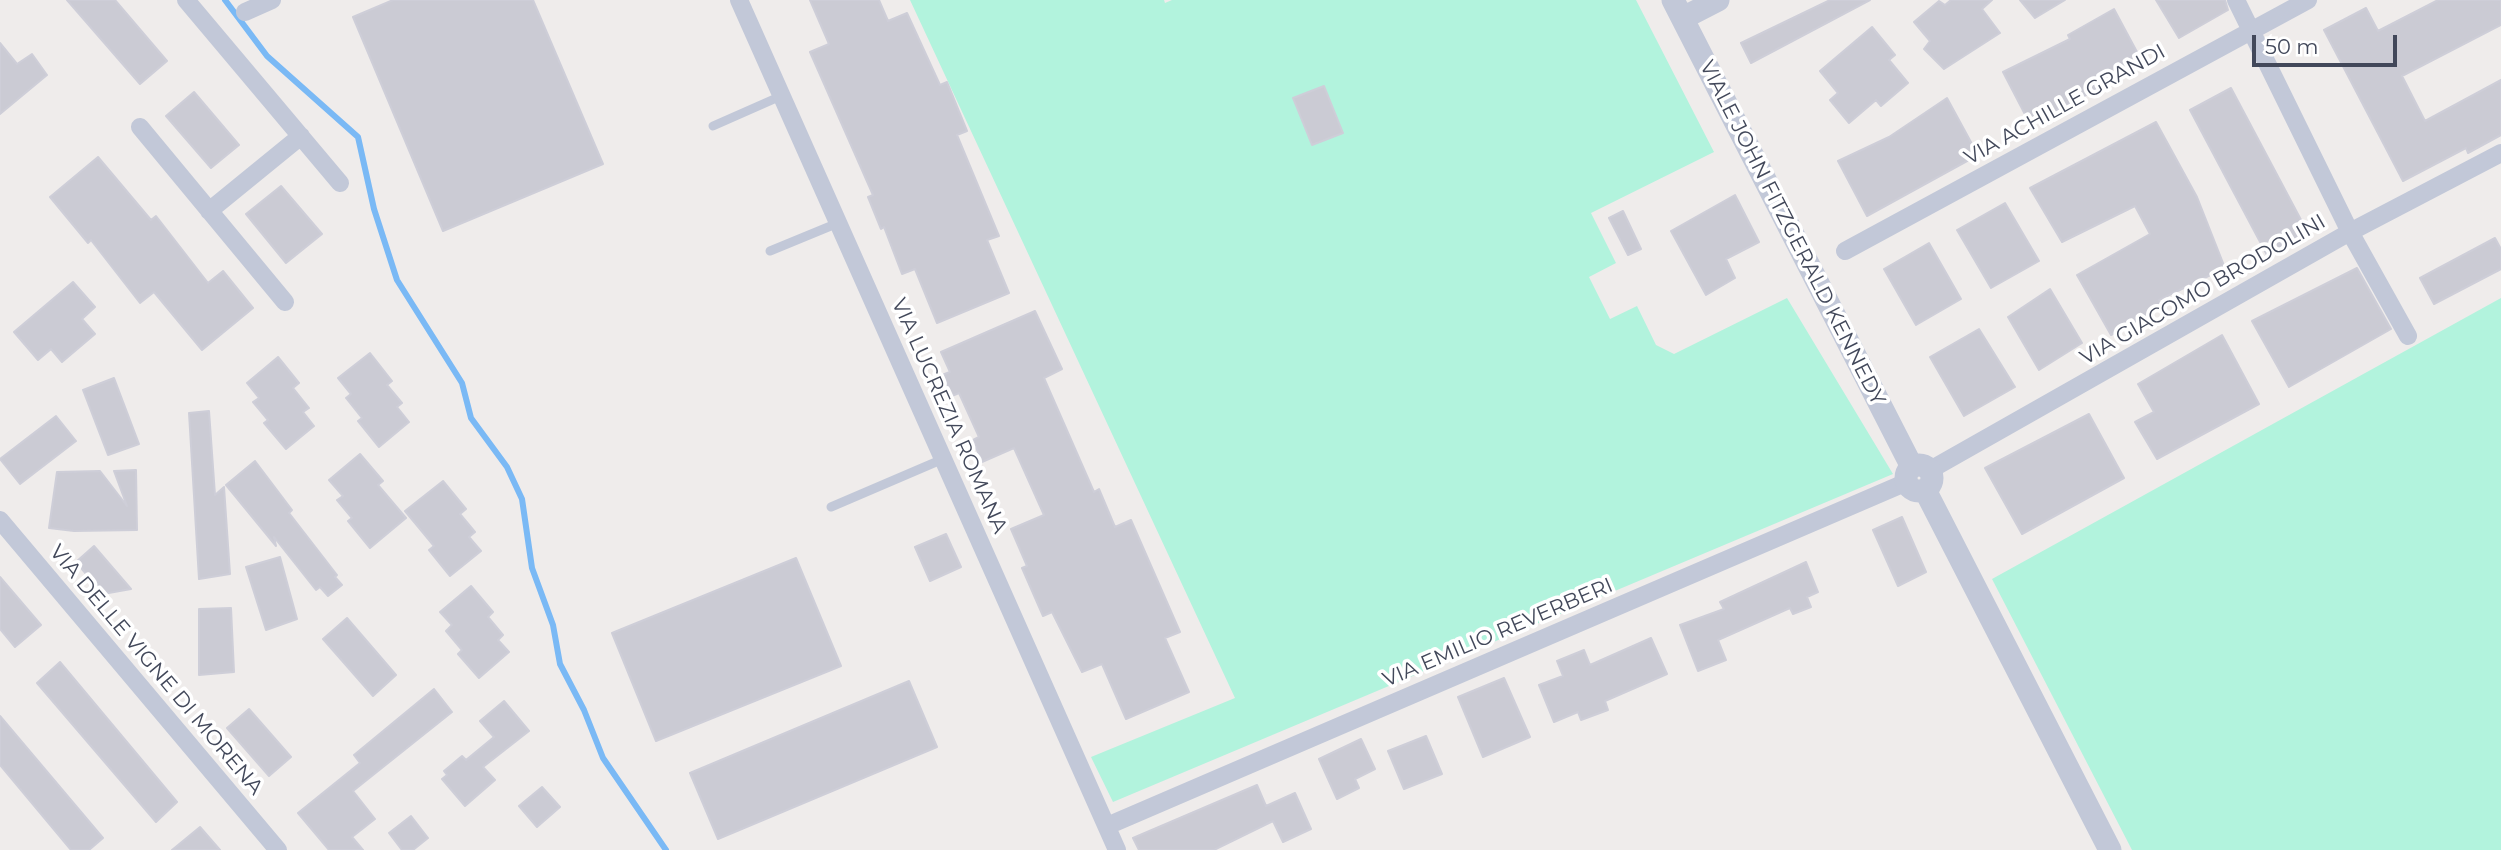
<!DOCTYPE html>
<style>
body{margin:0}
#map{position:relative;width:2501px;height:850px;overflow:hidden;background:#efeceb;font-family:Montserrat,sans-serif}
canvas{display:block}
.scale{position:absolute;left:2252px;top:35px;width:145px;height:32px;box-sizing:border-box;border:4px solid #42485a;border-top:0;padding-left:9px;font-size:21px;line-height:24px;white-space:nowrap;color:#42485a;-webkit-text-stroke:5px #fff;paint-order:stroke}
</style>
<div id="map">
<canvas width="2501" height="850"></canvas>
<div class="scale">50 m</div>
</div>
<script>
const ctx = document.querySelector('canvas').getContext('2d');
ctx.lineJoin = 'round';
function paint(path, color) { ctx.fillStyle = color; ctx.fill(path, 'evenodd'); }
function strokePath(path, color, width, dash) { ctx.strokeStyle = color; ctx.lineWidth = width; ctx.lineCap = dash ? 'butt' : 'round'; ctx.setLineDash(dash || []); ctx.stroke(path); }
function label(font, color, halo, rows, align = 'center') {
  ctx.font = font + ' Montserrat,sans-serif'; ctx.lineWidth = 7; ctx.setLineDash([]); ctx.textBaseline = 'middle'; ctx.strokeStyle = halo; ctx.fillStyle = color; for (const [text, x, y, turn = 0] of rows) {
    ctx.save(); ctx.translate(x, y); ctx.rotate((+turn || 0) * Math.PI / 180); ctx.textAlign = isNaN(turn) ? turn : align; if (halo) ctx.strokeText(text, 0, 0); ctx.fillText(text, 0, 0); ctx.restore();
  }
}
paint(new Path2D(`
 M 910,0 L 1164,0 L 1165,3 L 1172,0 L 1636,0 L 1714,152 L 1591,213 L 1616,263 L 1589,277 L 1610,319 L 1637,306 L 1656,345 L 1674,354 L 1787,298 L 1893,474 L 1113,802 L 1091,757 L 1235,698 Z
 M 2501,298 L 2501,850 L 2132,850 L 1992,579 Z`), '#b2f3dd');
strokePath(new Path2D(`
 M 225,0 L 267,56 L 358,137 L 374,209 L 397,280 L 462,383 L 471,418 L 507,467 L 522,499 L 532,568 L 553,625 L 560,664 L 584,710 L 603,758 L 666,850`), '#7ab9f5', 6);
const building = new Path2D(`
 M 67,0 L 115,0 L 167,61 L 140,84 Z
 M 393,0 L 533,0 L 603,164 L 443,231 L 353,17 Z
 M 810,0 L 879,0 L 888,21 L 907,13 L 940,85 L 947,82 L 967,131 L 957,135 L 999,236 L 987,240 L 1009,293 L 937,323 L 915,269 L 902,274 L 884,227 L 881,229 L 868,197 L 873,195 L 810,52 L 829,44 Z
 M 1830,0 L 1870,0 L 1751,63 L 1741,43 Z
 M 1951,0 L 1992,0 L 1982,9 L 2000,33 L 1944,69 L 1924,49 L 1930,41 L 1914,22 L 1939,1 L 1945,5 Z
 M 2020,0 L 2065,0 L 2035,18 Z
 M 2156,0 L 2225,0 L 2228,10 L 2179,38 Z
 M 2438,0 L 2501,0 L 2501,25 L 2402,76 L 2425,121 L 2501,80 L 2501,135 L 2468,153 L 2466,148 L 2403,181 L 2324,30 L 2366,8 L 2378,31 Z
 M 2114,9 L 2144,65 L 2030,124 L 2003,72 L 2070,39 L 2068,35 Z
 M 1872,27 L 1895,55 L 1889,60 L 1908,83 L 1881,106 L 1876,100 L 1849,123 L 1830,100 L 1838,93 L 1820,71 Z
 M 0,43 L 17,64 L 32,54 L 47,75 L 0,114 Z
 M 1324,86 L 1343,133 L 1312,145 L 1293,98 Z
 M 2231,88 L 2308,233 L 2267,255 L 2190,110 Z
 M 194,92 L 239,145 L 211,168 L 166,116 Z
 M 1947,98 L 1978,155 L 1867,216 L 1838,161 L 1889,137 Z
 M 2156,122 L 2197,197 L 2225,268 L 2159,300 L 2162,307 L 2111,335 L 2077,275 L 2150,234 L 2135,206 L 2062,242 L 2030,188 Z
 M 98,157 L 151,220 L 156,216 L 208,283 L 223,271 L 253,308 L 202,350 L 154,292 L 140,303 L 91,240 L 88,243 L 50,197 Z
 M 281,186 L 322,234 L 286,263 L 246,214 Z
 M 1735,195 L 1759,242 L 1726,259 L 1735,278 L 1706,295 L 1671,231 Z
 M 2005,203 L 2039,261 L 1991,288 L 1957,230 Z
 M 1623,211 L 1641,249 L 1628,255 L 1609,218 Z
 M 2495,238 L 2501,249 L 2501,269 L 2434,304 L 2420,278 Z
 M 1929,243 L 1961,299 L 1916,325 L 1884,269 Z
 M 2357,268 L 2391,329 L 2289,387 L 2252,321 Z
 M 73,282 L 95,307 L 82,319 L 95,334 L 62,362 L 51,349 L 38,360 L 14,332 Z
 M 2050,289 L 2082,343 L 2039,370 L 2008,317 Z
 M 1035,311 L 1062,369 L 1044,378 L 1094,492 L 1099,489 L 1115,527 L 1131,520 L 1180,632 L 1165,638 L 1189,692 L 1126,719 L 1102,664 L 1082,672 L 1052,612 L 1043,616 L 1022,568 L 1027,566 L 1011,529 L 1044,515 L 1014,448 L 982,462 L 973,440 L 979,437 L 959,393 L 952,396 L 942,375 L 950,372 L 941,352 Z
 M 1979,329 L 2015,387 L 1964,416 L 1930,357 Z
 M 2222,335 L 2259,404 L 2157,459 L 2135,422 L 2154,412 L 2138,384 Z
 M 370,353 L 392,381 L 387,385 L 402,403 L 397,407 L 409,422 L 379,447 L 358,421 L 362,418 L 346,398 L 351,394 L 338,378 Z
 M 278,357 L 299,383 L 293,388 L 309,408 L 303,412 L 314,426 L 286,449 L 264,423 L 268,420 L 253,402 L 259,398 L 247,383 Z
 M 114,378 L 139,444 L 108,455 L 83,390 Z
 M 209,411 L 215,495 L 224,487 L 230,574 L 199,579 L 189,413 Z
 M 2089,414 L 2124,478 L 2022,534 L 1985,468 Z
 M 56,416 L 76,441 L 20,484 L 0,459 Z
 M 360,454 L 383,481 L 378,485 L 406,518 L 370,548 L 348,521 L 352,518 L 337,500 L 343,496 L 329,480 Z
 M 255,461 L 292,510 L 289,513 L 337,575 L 335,577 L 342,585 L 328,596 L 320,587 L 316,590 L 274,537 L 276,546 L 226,485 Z
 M 136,470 L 137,530 L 74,531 L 49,528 L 57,472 L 100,471 L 127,506 L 114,471 Z
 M 443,481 L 466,509 L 460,514 L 475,532 L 469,537 L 481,551 L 450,576 L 429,550 L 434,546 L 405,511 Z
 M 1902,517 L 1926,572 L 1898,586 L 1873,530 Z
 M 946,534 L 961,567 L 930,581 L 915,547 Z
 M 94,546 L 131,589 L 103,594 L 76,562 Z
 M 280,557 L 297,619 L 266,630 L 246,567 Z
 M 796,558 L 841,666 L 656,741 L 612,633 Z
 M 1806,562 L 1818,592 L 1807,597 L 1811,607 L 1793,614 L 1790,608 L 1718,640 L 1726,660 L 1698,671 L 1680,625 L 1724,609 L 1720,602 Z
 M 0,577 L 41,625 L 15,647 L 0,629 Z
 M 471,586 L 493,612 L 488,617 L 503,635 L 498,640 L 509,652 L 479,678 L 458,654 L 462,650 L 446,631 L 452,625 L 440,612 Z
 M 231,608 L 234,672 L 199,675 L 199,609 Z
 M 347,618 L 396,675 L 373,696 L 323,639 Z
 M 1651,638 L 1667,674 L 1605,701 L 1608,710 L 1581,720 L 1578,712 L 1554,722 L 1539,685 L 1563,676 L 1557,661 L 1584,650 L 1590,665 Z
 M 60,662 L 177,802 L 156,822 L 37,683 Z
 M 1504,678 L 1530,737 L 1483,757 L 1458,697 Z
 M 909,681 L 937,747 L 718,839 L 690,773 Z
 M 434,689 L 452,712 L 353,791 L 375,819 L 352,837 L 363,850 L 329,850 L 298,813 L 360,763 L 354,755 Z
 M 504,701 L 529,731 L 483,767 L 495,780 L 465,806 L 442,779 L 447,775 L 444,771 L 462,756 L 466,760 L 494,737 L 480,721 Z
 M 249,709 L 291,757 L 269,776 L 227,728 Z
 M 0,716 L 103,838 L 89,850 L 71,850 L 0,765 Z
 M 1426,736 L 1442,774 L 1404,789 L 1388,751 Z
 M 1361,739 L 1375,769 L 1355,779 L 1359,788 L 1337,799 L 1319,759 Z
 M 1257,785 L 1266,806 L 1295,793 L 1311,829 L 1283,842 L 1273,821 L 1214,850 L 1139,850 L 1133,838 Z
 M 542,787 L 560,807 L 537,827 L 519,806 Z
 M 411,816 L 428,838 L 413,850 L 402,850 L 389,833 Z
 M 200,827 L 220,850 L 172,850 Z`);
paint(building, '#cbcbd4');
strokePath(building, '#ceced8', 2);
strokePath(new Path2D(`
 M 713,126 L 781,96
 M 770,251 L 838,223
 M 831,507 L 943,459`), '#c2c8d8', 9);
strokePath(new Path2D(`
 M 186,0 L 340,183
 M 739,0 L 1117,850
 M 2236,0 L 2350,232 L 2408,336
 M 245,12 L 272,0
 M 140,127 L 285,302
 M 209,211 L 301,136
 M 1845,251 L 2308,0
 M 1930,470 L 2350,232 L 2501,153
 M 0,520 L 278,850
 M 1107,826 L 1907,482`), '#c2c8d8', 18);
strokePath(new Path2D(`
 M 1673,0 L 1912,467
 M 1683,18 L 1718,0
 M1906 478a13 13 0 1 1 26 0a13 13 0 1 1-26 0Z
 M 1925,490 L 2110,850`), '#c2c8d8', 23);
label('21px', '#42485a', '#fff', [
 ["VIA ACHILLE GRANDI",2065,105,-29],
 ["VIALE JOHN FITZGERALD KENNEDY",1792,233,63],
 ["VIA GIACOMO BRODOLINI",2203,290,-30],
 ["VIA LUCREZIA ROMANA",949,416,66],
 ["VIA EMILIO REVERBERI",1498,633,-23],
 ["VIA DELLE VIGNE DI MORENA",156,670,50]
]);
</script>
